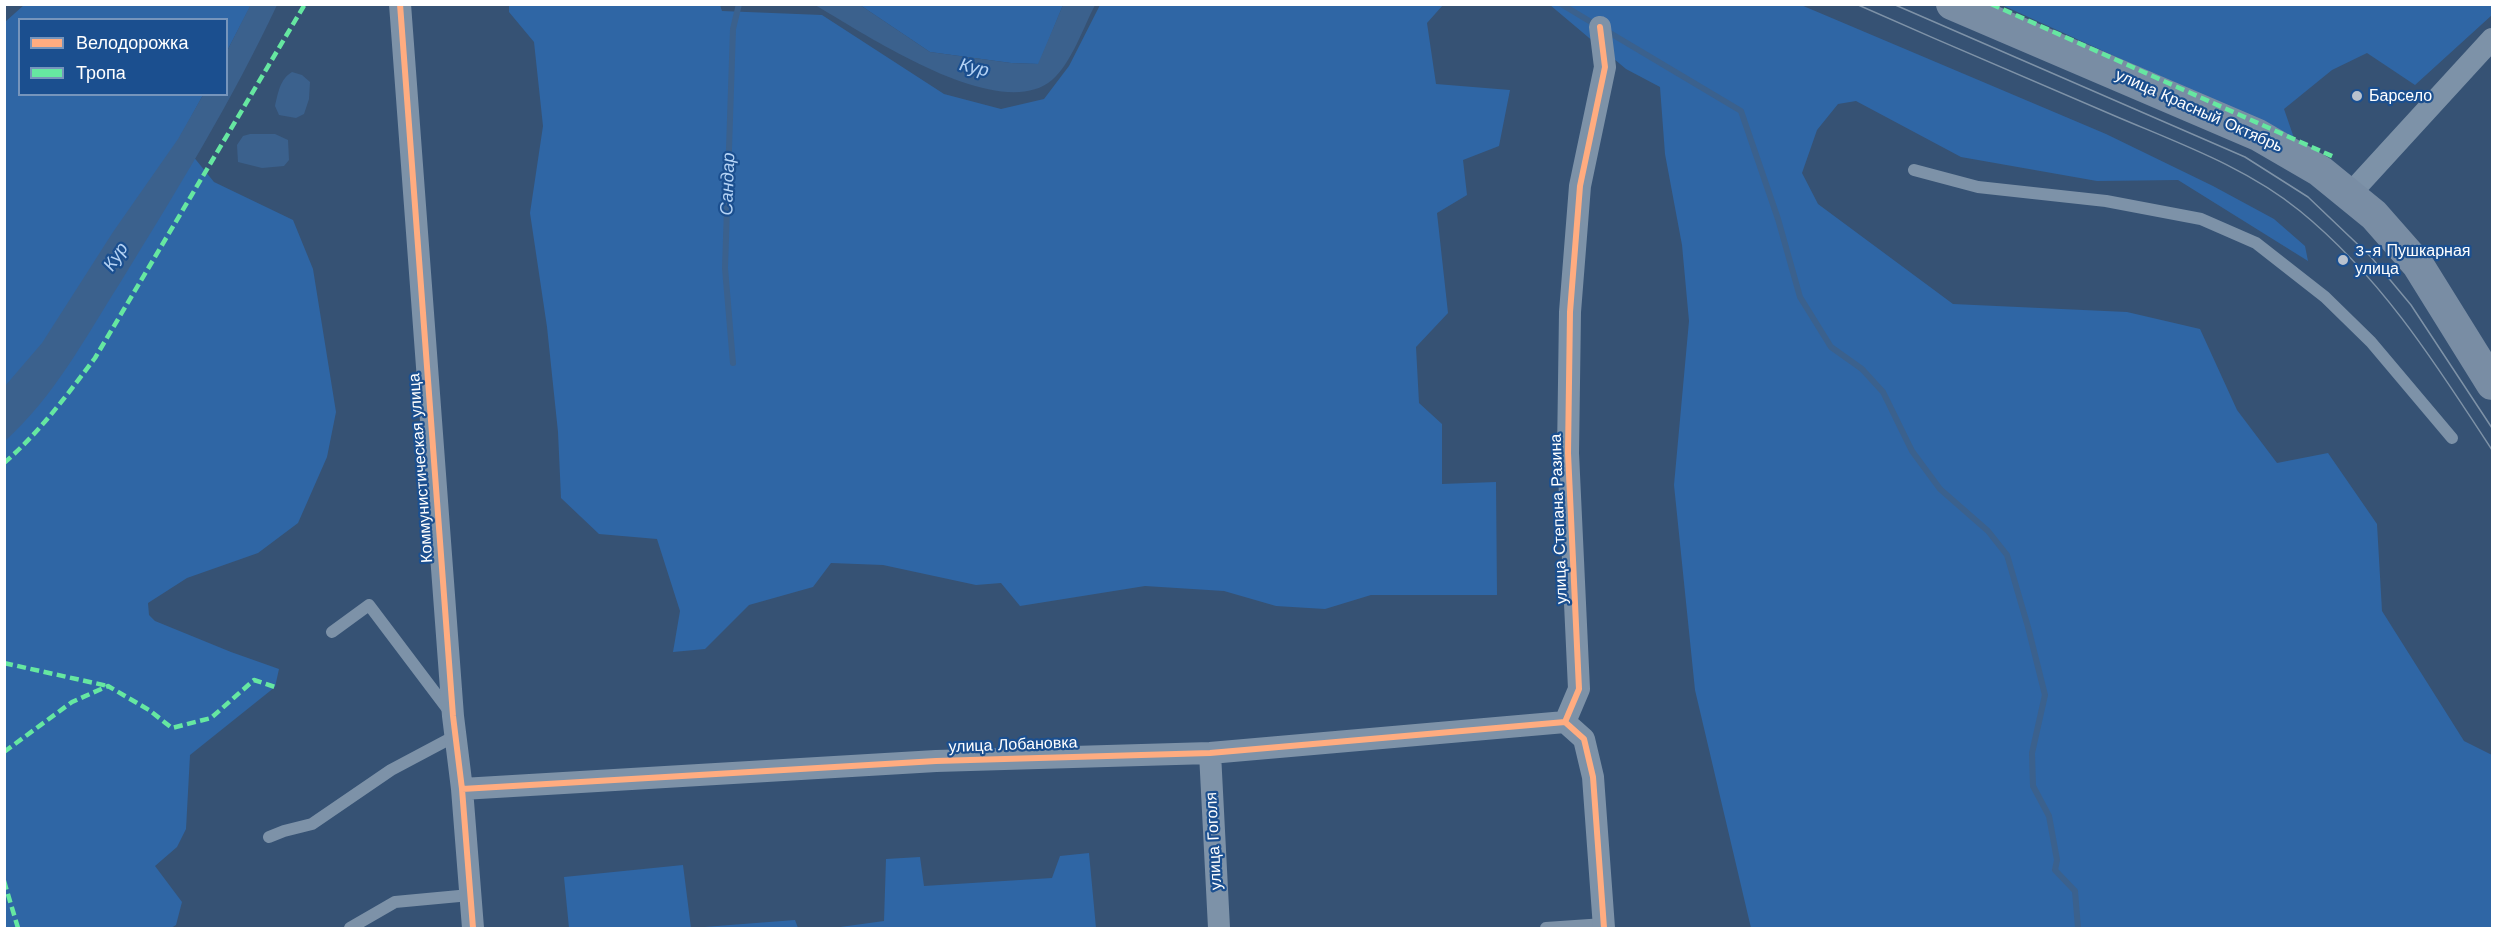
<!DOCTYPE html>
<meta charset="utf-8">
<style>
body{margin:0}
#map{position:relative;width:2497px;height:933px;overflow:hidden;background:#365274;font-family:"Work Sans",sans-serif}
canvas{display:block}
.frame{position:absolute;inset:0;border:6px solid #fff;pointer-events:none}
.legend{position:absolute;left:18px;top:18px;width:210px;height:78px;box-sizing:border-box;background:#1b4f8f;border:2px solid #7695bc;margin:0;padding:8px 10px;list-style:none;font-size:18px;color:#fff}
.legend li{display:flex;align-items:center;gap:12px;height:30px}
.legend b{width:30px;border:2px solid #7695bc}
</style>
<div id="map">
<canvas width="2497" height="933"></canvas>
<div class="frame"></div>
<ul class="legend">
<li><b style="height:8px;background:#ffac80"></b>Велодорожка</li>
<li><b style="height:8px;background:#66e7a1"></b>Тропа</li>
</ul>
</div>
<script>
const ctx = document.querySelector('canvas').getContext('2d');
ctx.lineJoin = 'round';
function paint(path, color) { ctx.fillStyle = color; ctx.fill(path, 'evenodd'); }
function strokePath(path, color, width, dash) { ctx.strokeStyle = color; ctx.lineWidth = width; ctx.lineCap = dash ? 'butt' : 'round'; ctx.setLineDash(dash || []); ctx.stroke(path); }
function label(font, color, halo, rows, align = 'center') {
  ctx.font = font + ' "Work Sans",sans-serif'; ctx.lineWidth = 4.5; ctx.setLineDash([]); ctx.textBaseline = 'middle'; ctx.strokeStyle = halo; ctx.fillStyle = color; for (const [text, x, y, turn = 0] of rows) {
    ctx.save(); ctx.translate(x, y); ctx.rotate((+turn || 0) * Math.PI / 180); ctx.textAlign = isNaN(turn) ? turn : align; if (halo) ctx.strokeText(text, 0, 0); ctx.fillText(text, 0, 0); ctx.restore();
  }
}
paint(new Path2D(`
 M 2492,4 L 2492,15 L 2415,85 L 2367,53 L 2332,70 L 2284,109 L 2294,138 L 2002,5 Z
 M 24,5 L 251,5 L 227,51 L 226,20 L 20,20 L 20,94 L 203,95 L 179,139 L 214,182 L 293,220 L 313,269 L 336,412 L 327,457 L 298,523 L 258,553 L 187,578 L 148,603 L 149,615 L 155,621 L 231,652 L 279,669 L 275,687 L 190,755 L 186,829 L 177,847 L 155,866 L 182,902 L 176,925 L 171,928 L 5,928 L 5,22 Z
 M 720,5 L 722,11 L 822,15 L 944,94 L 1001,109 L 1044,99 L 1069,66 L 1100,5 L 1443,5 L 1427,23 L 1436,84 L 1510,90 L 1499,146 L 1463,160 L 1467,195 L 1437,213 L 1448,313 L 1416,347 L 1419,403 L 1442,424 L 1442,484 L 1496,482 L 1497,595 L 1371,595 L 1325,609 L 1276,606 L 1224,591 L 1145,586 L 1020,606 L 1001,583 L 976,585 L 883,565 L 831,563 L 813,587 L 749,605 L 705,649 L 673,652 L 680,611 L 657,539 L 599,534 L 561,498 L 558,432 L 547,327 L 530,213 L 543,126 L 534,42 L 509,12 L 509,5 Z
 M 860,5 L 1063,5 L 1039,64 L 1011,63 L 930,52 Z
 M 1494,5 L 1801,5 L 2106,134 L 2213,186 L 2274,219 L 2305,246 L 2308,261 L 2178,180 L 2097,181 L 1961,157 L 1856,101 L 1838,104 L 1817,130 L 1802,173 L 1818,204 L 1953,304 L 2127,312 L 2200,329 L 2237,410 L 2277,463 L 2328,453 L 2377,524 L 2382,611 L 2464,741 L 2492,755 L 2492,928 L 1751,928 L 1695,690 L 1674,485 L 1689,321 L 1682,245 L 1665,154 L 1660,87 L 1626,69 L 1550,5 Z
 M 1089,853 L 1096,928 L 833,928 L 884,921 L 886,859 L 920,857 L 924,886 L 1052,878 L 1060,856 Z
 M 683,865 L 691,928 L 795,920 L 798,928 L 569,928 L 564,877 Z`), '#2f66a5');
paint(new Path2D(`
 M 251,4 L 277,5 C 232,101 176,192 120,283 C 85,338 54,397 5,441 L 5,386 L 42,343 L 113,232 L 178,139 L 203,95 L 226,94 L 227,51 Z
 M 815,5 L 860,5 L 930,52 L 1011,63 L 1038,64 L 1063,5 L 1095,5 C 1084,26 1071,64 1052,80 C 999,125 864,33 815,5 Z
 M 292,72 L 302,75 L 310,82 L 309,99 L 304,114 L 296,118 L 279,115 L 275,106 C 278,93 280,79 292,72 Z
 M 250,134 L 275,134 L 288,140 L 289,160 L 284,166 L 262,168 L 238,162 L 237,145 L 243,136 Z`), '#3b618d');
strokePath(new Path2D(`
 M 1561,4 L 1596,25
 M 1605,30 L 1741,111 L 1778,219 L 1800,297 L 1831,347 L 1862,369 L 1883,392 L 1912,451 L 1940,489 L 1988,531 L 2007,555 L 2028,627 L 2045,695 L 2032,753 L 2033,786 L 2049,816 L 2057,860 L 2055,870 L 2075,891 L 2078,928
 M 733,363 L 725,268 L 733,29 L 739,4`), '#3b618d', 6);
strokePath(new Path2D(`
 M 1914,170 L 1978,187 L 2106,201 L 2201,219 L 2256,243 L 2325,297 L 2371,342 L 2452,438
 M 332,632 L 369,605 L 449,711
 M 269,837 L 284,831 L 312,824 L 391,770 L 455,736
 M 350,928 L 395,902 L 470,895
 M 1546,928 L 1604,924`), '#7d92a8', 12);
strokePath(new Path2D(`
 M 400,4 L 453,716 L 462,789 L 473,928
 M 1600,27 L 1605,67 L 1580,186 L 1570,312 L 1568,453 L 1579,689 L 1565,722 L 1584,739 L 1593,777 L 1604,928
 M 2349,195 L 2492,39
 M 1210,753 L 1219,928
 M 462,789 L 936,761 L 1210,753 L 1565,722`), '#7d92a8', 22);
strokePath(new Path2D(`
 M 1952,4 L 2258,135 L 2320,171 L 2374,215 L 2418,265 L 2492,384`), '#798da4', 32);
strokePath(new Path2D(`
 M 1856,4 C 1942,42 2028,79 2115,116 C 2178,143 2246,167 2300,211 C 2381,277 2436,364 2492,450
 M 1893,4 L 2245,157 L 2308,197 L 2371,257 L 2411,305 L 2492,428`), '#7e92a7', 1.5);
strokePath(new Path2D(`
 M 1991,4 L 2334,157
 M 4,463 C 39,433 67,395 95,358 L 305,4
 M 4,663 L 108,686
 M 4,752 L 72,702 L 108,686 L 149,710 L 172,728 L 211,718 L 254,680 L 275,687
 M 4,881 L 18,928`), '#66e7a1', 4.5, [9, 4.5]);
strokePath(new Path2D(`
 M 400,4 L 453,716 L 462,789 L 473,928
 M 1600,27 L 1605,67 L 1580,186 L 1570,312 L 1568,453 L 1579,689 L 1565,722 L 1584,739 L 1593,777 L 1604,928
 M 462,789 L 936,761 L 1210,753 L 1565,722`), '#ffac80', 6);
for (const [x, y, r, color] of [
 [2357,96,6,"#b9c2ce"],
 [2343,260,6,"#b9c2ce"]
]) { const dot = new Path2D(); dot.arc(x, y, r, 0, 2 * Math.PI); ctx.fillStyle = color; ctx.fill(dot); strokePath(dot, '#1b4f8f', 2); }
label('16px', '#fff', '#1b4f8f', [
 ["Барсело",2369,96],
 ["3-я Пушкарная",2355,251],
 ["улица",2355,269]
], 'left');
label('16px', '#fff', '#1b4f8f', [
 ["улица Красный Октябрь",2199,111,24],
 ["Коммунистическая улица",421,468,-94],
 ["улица Степана Разина",1559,519,-92],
 ["улица Лобановка",1013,745,-2],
 ["улица Гоголя",1214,841,-93]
]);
label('italic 18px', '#b5d3f5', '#1b4f8f', [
 ["Кур",974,68,13],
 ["Сандар",728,184,-88],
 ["Кур",116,257,-57]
]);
</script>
